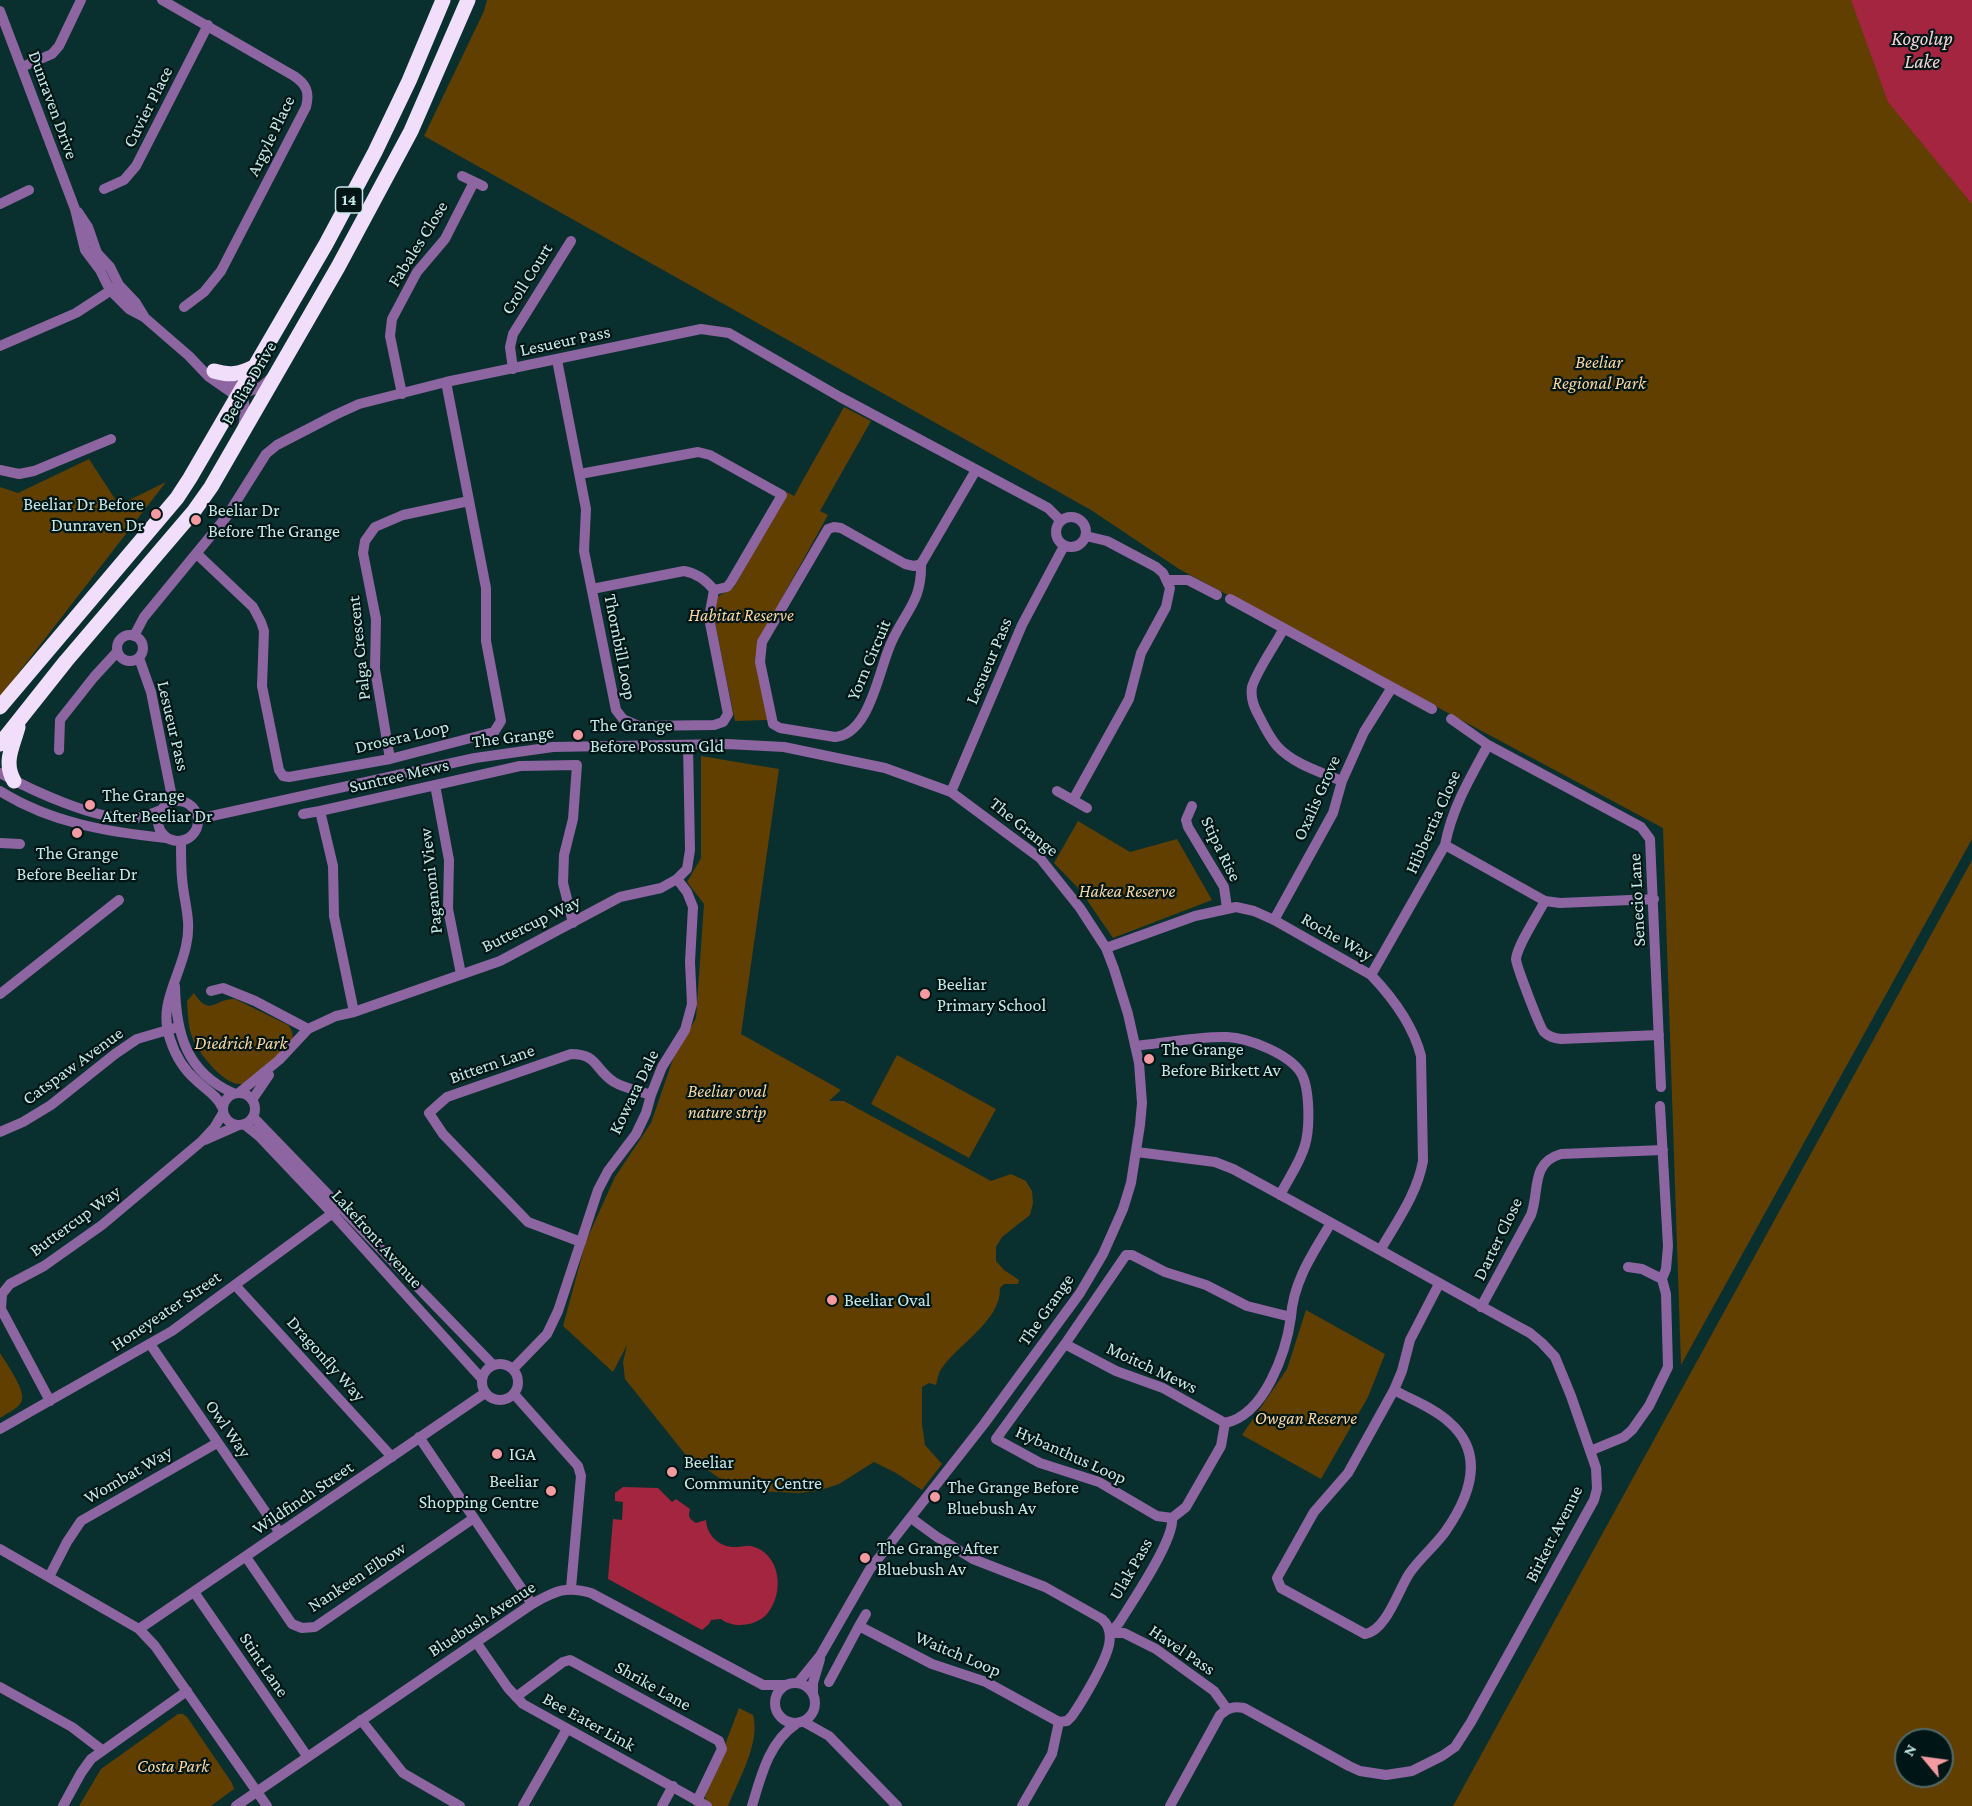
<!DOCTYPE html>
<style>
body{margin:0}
#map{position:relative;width:1972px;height:1806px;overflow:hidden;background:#092f2f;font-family:"Crimson Pro",serif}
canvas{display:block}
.north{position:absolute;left:1894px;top:1728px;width:60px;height:60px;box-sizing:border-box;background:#001616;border:2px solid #4f6a6a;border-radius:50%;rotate:299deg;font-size:16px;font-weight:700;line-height:24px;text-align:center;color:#c6e8e7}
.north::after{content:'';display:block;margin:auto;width:21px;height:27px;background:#f49aa1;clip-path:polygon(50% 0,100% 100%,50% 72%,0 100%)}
</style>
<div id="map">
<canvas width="1972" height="1806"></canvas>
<div class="north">N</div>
</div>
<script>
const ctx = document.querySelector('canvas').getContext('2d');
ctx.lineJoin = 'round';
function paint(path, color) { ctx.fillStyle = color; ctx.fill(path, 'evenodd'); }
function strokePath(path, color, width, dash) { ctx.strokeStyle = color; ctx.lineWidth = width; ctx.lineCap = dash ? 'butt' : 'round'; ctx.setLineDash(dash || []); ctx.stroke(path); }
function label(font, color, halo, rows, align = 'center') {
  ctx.font = font + ' "Crimson Pro",serif'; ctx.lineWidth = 4.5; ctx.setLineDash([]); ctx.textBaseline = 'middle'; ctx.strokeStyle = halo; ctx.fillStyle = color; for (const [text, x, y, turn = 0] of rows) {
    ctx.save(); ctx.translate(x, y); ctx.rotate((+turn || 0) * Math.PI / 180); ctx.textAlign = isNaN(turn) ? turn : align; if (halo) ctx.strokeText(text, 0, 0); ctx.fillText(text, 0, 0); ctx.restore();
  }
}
paint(new Path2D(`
 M 487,0 L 1972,0 L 1972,839 L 1681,1365 L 1663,828 L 1179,569 L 1091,510 L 424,136 L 484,11 Z
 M 844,407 L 871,421 L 820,511 L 828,515 L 766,627 L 757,650 L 768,720 L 735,721 L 712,608 L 717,597 L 734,587 L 787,492 L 794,496 Z
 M 89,459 L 119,505 L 166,482 L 0,697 L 0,487 L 18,493 Z
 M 701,756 L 779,769 L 741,1034 L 841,1090 L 829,1101 L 844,1101 L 991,1181 L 1011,1174 L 1026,1181 L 1032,1191 L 1033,1203 L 1030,1215 L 1002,1237 L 996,1247 L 996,1261 L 1004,1270 L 1019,1280 L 1018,1284 L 1004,1284 L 1000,1288 C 1001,1322 956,1345 940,1371 C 938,1375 937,1381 936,1385 L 929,1383 L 922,1387 L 922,1424 L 925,1445 L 942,1464 L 922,1490 L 896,1473 L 874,1462 L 839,1484 L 818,1491 L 799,1493 L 757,1491 L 719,1478 L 685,1454 L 625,1379 L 623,1362 L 627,1345 L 613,1372 L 563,1326 L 586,1241 L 615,1177 L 651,1123 L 673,1059 L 696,1018 L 704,904 L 687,882 L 701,858 Z
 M 1078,821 L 1130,852 L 1177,839 L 1212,900 L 1113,938 L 1080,890 L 1054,863 Z
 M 1972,860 L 1972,1806 L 1453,1806 ZM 1906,1740 L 1942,1740 L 1942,1776 L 1906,1776 Z
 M 194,993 C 210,1018 215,998 235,999 L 288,1025 C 294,1032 294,1038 290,1047 C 287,1053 256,1081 249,1083 C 246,1084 243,1084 240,1084 C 224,1085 197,1052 192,1037 C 188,1026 188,1013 187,1001 Z
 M 897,1055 L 996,1109 L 969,1158 L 871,1104 Z
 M 1306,1310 L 1385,1354 L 1368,1397 L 1321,1479 L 1242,1435 L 1287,1369 Z
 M 0,1353 C 6,1363 25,1389 22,1400 C 19,1409 7,1413 0,1418 Z
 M 739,1708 L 753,1715 C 761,1742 738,1781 728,1806 L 711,1806 L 707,1804 L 705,1797 Z
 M 178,1714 L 183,1714 L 187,1717 L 232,1783 L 234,1789 L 211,1806 L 79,1806 L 101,1769 Z`), '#603f01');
paint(new Path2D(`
 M 1851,0 L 1972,0 L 1972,204 L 1888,102 Z
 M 623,1487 L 658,1488 L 672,1502 L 676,1499 L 690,1509 C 688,1516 689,1519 696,1523 L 706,1520 C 707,1536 720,1548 737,1547 C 741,1547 746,1545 751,1546 C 781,1553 785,1593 767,1614 C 756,1626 734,1629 721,1619 L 711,1620 L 709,1624 L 702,1630 L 608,1579 L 613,1519 L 622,1520 L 623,1502 L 615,1501 L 615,1493 Z`), '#a4253f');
strokePath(new Path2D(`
 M 162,0 L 294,76 C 306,84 310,92 306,107 L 221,271 L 204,292 L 184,307
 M 0,11 L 75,209 L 85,250 L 100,270 L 110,290 L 129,309 L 144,317 L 189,356 L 209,377 L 232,393 L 247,392 L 261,387 L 270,379
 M 22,67 L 52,54 L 59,46 L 81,0
 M 462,176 L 483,186
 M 104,189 L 124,180 L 136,166 L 208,25
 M 0,204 L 29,190
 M 78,212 L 88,227 L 97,253 L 110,267 L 119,285 L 136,303 L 144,316
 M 0,346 L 76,313 L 119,285
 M 557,360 L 586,509 L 584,551 L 616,710 L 623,719 L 639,726 L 714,725 L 723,722 L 728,714 L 709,618 L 714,590 L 727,587 L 731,582 L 782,495 L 710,455 L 698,452 L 580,474
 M 513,369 L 510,347 L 513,334 L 571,241
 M 218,373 C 241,389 249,396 243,427
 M 402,394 L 390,336 L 392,319 L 417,272 L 445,239 L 474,182
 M 0,470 L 19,474 L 34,471 L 111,439
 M1056 532a15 15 0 1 1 30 0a15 15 0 1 1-30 0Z
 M 197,554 L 253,607 L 261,622 L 264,631 L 262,686 L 279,770 L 283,776 L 289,777 L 390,759 L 494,732 L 501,721 L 486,641 L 486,588 L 446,382
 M 921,564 C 922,601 906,610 892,641 C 879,667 871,734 835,737 L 780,728 L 773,724 L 760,662 L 762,642 L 828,529 L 834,527 L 841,528 L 905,564 L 914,566 L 921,564 L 976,470
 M 1167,580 L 1188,580 L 1217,595
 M 592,589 L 684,571 C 696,573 706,580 714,590
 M 1230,599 L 1432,709
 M 1283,630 C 1275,645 1256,672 1252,687 C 1250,699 1255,709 1260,718 C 1265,728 1270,738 1277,746 C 1293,764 1321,772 1342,781
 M117 648a13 13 0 1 1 26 0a13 13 0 1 1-26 0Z
 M 134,636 L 144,617 L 227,516 L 266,454 L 277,445 L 335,415 L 359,404 L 446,382 L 701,329 L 729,333 L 840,397 L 1035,501 L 1048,508 L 1061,521
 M 139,658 L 151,692 L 173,802
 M 1451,719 L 1488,745 L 1641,827 L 1650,839 L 1661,1087
 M 59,750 L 60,720 L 94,677 L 117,652
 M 390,759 L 375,669 L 376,619 L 363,553 L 365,541 L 375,527 L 403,515 L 469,501
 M 0,773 C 31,790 99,822 135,818 C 144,817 153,813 161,810
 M 435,785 L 449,860 L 448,909 L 461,974
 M 0,791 C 51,823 108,832 166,838
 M 1057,791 L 1087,808
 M 951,792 L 1022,625 L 1064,546
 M 1073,800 L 1129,699 L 1141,653 L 1166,607 L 1170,588 L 1163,573 L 1156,567 L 1107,541 L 1086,536
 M158 821a20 20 0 1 1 40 0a20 20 0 1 1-40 0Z
 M 1192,806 L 1186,820 L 1188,827 L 1224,887 L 1227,908
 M 303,814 L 320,811
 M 198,819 L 475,758 L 553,747 L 727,744 L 784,747 L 885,768 L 951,792 L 1040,858 L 1080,908 L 1106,948 L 1114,969 L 1128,1014 L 1139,1063 L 1142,1103 L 1140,1125 L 1131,1183 L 1123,1209 L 1103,1254 L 1080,1293 L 984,1424 L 870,1569 L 820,1656 L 798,1683
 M 181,842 C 181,854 181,866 182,878 C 184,904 192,920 186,946 C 179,979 158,1005 170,1039 C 175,1055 184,1070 197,1081 C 206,1090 217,1095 222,1107
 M 0,843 L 20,844
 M 1445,845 L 1545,901 L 1560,903 L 1654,899
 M 1545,901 C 1538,914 1517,946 1516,959 C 1516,965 1540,1028 1544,1032 C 1549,1037 1554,1038 1561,1039 L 1659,1035
 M 1274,920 L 1333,813 L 1342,781 L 1364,732 L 1391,689
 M 1106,948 L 1195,916 L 1236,907 L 1254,911 L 1274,920 L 1371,975 C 1393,998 1413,1025 1421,1056 L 1423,1161 C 1417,1194 1397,1221 1381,1249
 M 1371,975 L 1445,845 C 1452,808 1470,778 1488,745
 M 175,986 C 176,1033 186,1072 233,1093
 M 211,991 L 223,988 L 255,1001 L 308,1029
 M 0,994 L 119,900
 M 354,1012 L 334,916 L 333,866 L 320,811 L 520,766 L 577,765 L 573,819 L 564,855 L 563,883 L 573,923
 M 1135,1046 C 1163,1043 1200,1036 1227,1037 C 1249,1038 1289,1054 1301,1073 C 1310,1088 1310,1128 1305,1145 C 1300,1163 1288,1179 1280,1195
 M 240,1092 L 279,1060 L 308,1029 L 336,1016 L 354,1012 L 500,961 L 620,897 L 661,888 L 677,879 L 687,869 L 690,850 L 688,745
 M223 1109a16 16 0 1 1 32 0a16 16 0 1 1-32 0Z
 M 252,1100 L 269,1075
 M 253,1117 L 493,1365
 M 244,1124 L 259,1136 L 332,1213 L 482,1379
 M 0,1132 L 23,1122 L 51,1105 L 115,1054 L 137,1039 L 178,1027
 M 205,1140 L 239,1125
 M 1137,1152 L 1215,1162 L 1233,1169 C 1333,1223 1431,1279 1530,1333 L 1542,1343 L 1555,1357 L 1571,1396 L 1596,1468 L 1597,1489 L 1594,1500 L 1471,1722 L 1455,1747 L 1442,1756 L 1412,1771 L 1386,1775 L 1360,1771 L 1349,1766 L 1244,1708 C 1233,1706 1228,1708 1220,1715 L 1170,1806
 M 581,1242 L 528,1222 L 443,1134 L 429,1113 L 447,1097 L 571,1054 C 598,1054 594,1069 614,1082 C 624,1088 639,1091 651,1095
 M 1628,1267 L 1642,1269 L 1662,1279
 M 235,1285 L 392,1457
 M 1481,1307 L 1531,1215 C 1540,1191 1530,1163 1561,1154 L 1663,1150
 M 1291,1317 C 1286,1352 1265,1415 1225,1423 L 1221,1446 L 1186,1507 L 1172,1518 L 1157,1516 L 1099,1482 L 1040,1463 L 996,1439 L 1065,1344 L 1126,1255 L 1132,1255 L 1165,1272 L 1206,1285 L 1247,1306 L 1291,1317 C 1293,1282 1313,1253 1331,1223
 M 150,1344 L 280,1533
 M 1065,1344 L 1116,1371 L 1163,1388 L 1225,1423
 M482 1382a18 18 0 1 1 36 0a18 18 0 1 1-36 0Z
 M 513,1369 L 547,1334 L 558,1311 L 598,1190 L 608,1171 L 636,1134 L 646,1113 L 651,1095 L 662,1067 L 685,1030 L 692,1004 L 690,962 L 693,907 L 687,892 L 677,879
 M 1394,1390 C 1412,1400 1434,1408 1449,1422 C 1487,1455 1469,1498 1445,1532 C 1434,1547 1419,1559 1409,1574 C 1398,1591 1386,1631 1365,1634 L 1281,1588 L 1277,1578 L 1314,1512 L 1348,1473 L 1394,1390 L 1402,1371 L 1410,1340 L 1439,1284
 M 514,1394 L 578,1466 L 581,1476 L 571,1588
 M 50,1401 L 1,1309 L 2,1294 L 10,1284 L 44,1266 L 102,1225 L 202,1141 L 214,1128 L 223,1113
 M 0,1429 L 172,1331 L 341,1207
 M 419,1437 L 532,1604
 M 1590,1451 L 1624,1437 L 1632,1430 L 1649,1406 L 1668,1367 L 1666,1294 L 1662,1279 L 1666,1269 L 1668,1246 L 1660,1106
 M 0,1549 L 139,1629 L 155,1646 L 267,1806
 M 246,1557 L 292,1624 L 302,1628 L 315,1627 L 474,1518
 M 49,1577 L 67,1542 L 81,1521 L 217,1443
 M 194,1592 L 307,1756
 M 859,1626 L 866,1614
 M 139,1629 L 485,1393
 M 1110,1633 L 1124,1633 L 1156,1649 L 1214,1691 L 1227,1709
 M 1110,1633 L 1119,1623 C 1132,1602 1175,1539 1172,1518
 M 476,1642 L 508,1688 L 523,1704 L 707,1806
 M 829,1682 L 859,1626 L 932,1664 L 986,1682 L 1059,1722 L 1067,1721 L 1072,1716 C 1083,1700 1105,1663 1109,1645 C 1111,1635 1110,1626 1102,1619 L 1045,1587 L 973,1559 L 937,1537 L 911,1518
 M775 1703a20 20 0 1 1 40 0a20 20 0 1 1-40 0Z
 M 0,1687 L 72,1727 L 102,1750
 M 813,1693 L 813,1683 L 820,1659
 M 516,1697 L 563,1662 L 570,1660 L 719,1741 L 722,1749 L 697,1801
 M 361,1720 L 403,1773 L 460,1806
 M 804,1722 L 829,1736 L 897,1806
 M 63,1806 L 81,1773 L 91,1759 L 187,1691
 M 236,1806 L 532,1604 C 554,1592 565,1585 591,1593 L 763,1685 L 786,1685
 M 523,1806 L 567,1729
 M 662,1806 L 673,1786
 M 752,1806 C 761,1776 769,1742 796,1724
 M 1022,1806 L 1052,1754 L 1059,1722`), '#8d65a0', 10);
strokePath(new Path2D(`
 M 214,371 C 230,376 239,374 254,367
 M 0,707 L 177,498 L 190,478 L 326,244 L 375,152 L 409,81 L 443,0
 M 0,744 L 66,661 L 194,511 L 211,487 L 338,267 L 411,131 L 468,0
 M 14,781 C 3,762 13,746 18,727`), '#f1defb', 15);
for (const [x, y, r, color] of [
 [156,514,6,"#f49aa1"],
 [196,520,6,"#f49aa1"],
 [578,735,6,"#f49aa1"],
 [90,805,6,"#f49aa1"],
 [77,833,6,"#f49aa1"],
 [925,994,6,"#f49aa1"],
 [1149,1059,6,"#f49aa1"],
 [832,1300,6,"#f49aa1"],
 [497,1454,6,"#f49aa1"],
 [672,1472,6,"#f49aa1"],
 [551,1491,6,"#f49aa1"],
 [935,1497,6,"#f49aa1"],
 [865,1558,6,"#f49aa1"]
]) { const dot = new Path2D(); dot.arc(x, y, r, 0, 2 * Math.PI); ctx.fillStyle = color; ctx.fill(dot); strokePath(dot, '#001616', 2); }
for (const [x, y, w] of [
 [349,200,27]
]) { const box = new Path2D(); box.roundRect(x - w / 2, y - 13, w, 26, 4.5); ctx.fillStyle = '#001616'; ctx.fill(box); strokePath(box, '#c6e8e7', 1.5); }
label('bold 16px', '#c6e8e7', null, [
 ["14",349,200]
]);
label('18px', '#c6e8e7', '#001616', [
 ["Dunraven Drive",53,105,70],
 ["Cuvier Place",148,107,-63],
 ["Argyle Place",271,136,-64],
 ["Fabales Close",418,244,-58],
 ["Croll Court",527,279,-58],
 ["Lesueur Pass",565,341,-12],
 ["Beeliar Drive",249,383,-60],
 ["Thornbill Loop",620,647,79],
 ["Palga Crescent",359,648,-96],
 ["Yorn Circuit",869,660,-67],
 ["Lesueur Pass",989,661,-67],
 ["Lesueur Pass",173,726,77],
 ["Drosera Loop",402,737,-13],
 ["The Grange",513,737,-7],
 ["Suntree Mews",399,776,-13],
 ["Oxalis Grove",1317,798,-66],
 ["Hibbertia Close",1433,822,-66],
 ["The Grange",1024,827,39],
 ["Stipa Rise",1221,849,64],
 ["Paganoni View",431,881,-96],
 ["Senecio Lane",1637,900,-93],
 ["Buttercup Way",531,924,-26],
 ["Roche Way",1337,937,30],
 ["Bittern Lane",492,1064,-19],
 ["Catspaw Avenue",73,1066,-36],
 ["Kowara Dale",634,1092,-64],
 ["Buttercup Way",75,1221,-36],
 ["Lakefront Avenue",377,1239,48],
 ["Darter Close",1498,1239,-64],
 ["The Grange",1046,1310,-55],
 ["Honeyeater Street",166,1311,-34],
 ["Dragonfly Way",326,1359,48],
 ["Moitch Mews",1152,1368,25],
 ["Owl Way",228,1429,55],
 ["Hybanthus Loop",1071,1455,24],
 ["Wombat Way",128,1475,-30],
 ["Wildfinch Street",303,1498,-34],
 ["Birkett Avenue",1554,1534,-63],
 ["Ulak Pass",1131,1569,-60],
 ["Nankeen Elbow",357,1577,-33],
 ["Bluebush Avenue",482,1619,-33],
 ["Havel Pass",1182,1650,34],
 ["Waitch Loop",958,1654,23],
 ["Stint Lane",264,1665,56],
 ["Shrike Lane",653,1686,29],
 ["Bee Eater Link",589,1722,29]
]);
label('italic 18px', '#fad5a3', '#001616', [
 ["Beeliar",1599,362],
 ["Regional Park",1599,383],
 ["Habitat Reserve",741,615],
 ["Hakea Reserve",1127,891],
 ["Diedrich Park",241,1043],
 ["Beeliar oval",727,1091],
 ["nature strip",727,1112],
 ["Owgan Reserve",1306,1418],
 ["Costa Park",173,1766]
]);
label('18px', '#c6e8e7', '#001616', [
 ["Beeliar Dr Before",144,504,"right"],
 ["Dunraven Dr",144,525,"right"],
 ["Beeliar Dr",208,510],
 ["Before The Grange",208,531],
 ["The Grange",590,725],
 ["Before Possum Gld",590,746],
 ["The Grange",102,795],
 ["After Beeliar Dr",102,816],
 ["The Grange",77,853,"center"],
 ["Before Beeliar Dr",77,874,"center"],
 ["Beeliar",937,984],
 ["Primary School",937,1005],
 ["The Grange",1161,1049],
 ["Before Birkett Av",1161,1070],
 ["Beeliar Oval",844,1300],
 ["IGA",509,1454],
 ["Beeliar",684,1462],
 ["Community Centre",684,1483],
 ["Beeliar",539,1481,"right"],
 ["Shopping Centre",539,1502,"right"],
 ["The Grange Before",947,1487],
 ["Bluebush Av",947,1508],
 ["The Grange After",877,1548],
 ["Bluebush Av",877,1569]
], 'left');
label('italic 20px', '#f4d2d3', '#001616', [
 ["Kogolup",1922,39],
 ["Lake",1922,62]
]);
</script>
